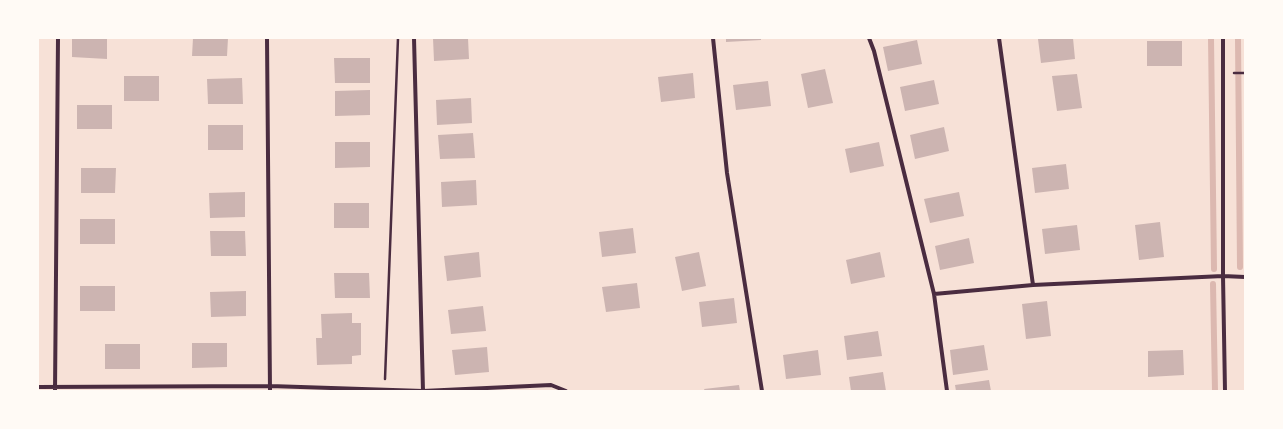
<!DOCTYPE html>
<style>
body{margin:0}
#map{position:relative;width:1283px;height:429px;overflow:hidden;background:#f7e1d7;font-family:Arial,sans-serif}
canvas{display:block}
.frame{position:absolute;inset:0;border:39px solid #fffaf5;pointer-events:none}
</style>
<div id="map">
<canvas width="1283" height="429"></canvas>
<div class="frame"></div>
</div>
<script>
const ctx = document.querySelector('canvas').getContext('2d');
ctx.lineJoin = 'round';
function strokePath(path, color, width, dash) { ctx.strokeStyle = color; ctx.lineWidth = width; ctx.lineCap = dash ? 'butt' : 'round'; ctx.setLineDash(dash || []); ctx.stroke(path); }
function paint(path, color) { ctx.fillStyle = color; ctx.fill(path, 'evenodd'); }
strokePath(new Path2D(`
 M 1211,38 L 1214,269
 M 1238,38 L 1240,267
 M 1213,284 L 1215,391`), '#dcb8b0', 6);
paint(new Path2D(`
 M 72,38 L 107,38 L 107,59 L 72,57 Z
 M 193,38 L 228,38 L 227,56 L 192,56 Z
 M 433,38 L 468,38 L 469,59 L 434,61 Z
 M 726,38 L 761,38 L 761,40 L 726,42 Z
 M 1044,38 L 1073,38 L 1075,59 L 1041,63 L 1038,39 Z
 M 917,40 L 922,64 L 888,71 L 883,47 Z
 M 1147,41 L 1182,41 L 1182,66 L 1147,66 Z
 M 334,58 L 370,58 L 370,83 L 335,83 Z
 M 825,69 L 833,103 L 808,108 L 801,74 Z
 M 693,73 L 695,98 L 661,102 L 658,77 Z
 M 1077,74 L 1082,108 L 1057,111 L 1052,76 Z
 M 124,76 L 159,76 L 159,101 L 124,101 Z
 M 242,78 L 243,104 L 208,104 L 207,79 Z
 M 934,80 L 939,104 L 905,111 L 900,87 Z
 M 768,81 L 771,106 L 736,110 L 733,85 Z
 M 370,90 L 370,115 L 335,116 L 335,91 Z
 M 471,98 L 472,123 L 437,125 L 436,100 Z
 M 77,105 L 112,105 L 112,129 L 77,129 Z
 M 208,125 L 243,125 L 243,150 L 208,150 Z
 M 944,127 L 949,151 L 915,159 L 910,135 Z
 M 473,133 L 475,158 L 440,159 L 438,135 Z
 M 335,142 L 370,142 L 370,167 L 335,168 Z
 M 879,142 L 884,166 L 850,173 L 845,149 Z
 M 1066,164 L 1069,189 L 1035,193 L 1032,168 Z
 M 81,168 L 116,168 L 115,193 L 81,193 Z
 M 476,180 L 477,205 L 442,207 L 441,182 Z
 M 245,192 L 245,217 L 210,218 L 209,193 Z
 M 959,192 L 964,216 L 930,223 L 924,199 Z
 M 334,203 L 369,203 L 369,228 L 334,228 Z
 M 80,219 L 115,219 L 115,244 L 80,244 Z
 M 1160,222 L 1164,257 L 1139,260 L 1135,225 Z
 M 1077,225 L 1080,250 L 1045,254 L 1042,229 Z
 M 633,228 L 636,253 L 602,257 L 599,232 Z
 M 210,231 L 245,231 L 246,256 L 211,256 Z
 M 969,238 L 974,263 L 940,270 L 935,246 Z
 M 479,252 L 481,277 L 447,281 L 444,256 Z
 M 699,252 L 706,286 L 682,291 L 675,257 Z
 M 880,252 L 885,277 L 851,284 L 846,260 Z
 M 334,273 L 369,273 L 370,298 L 335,298 Z
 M 637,283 L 640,308 L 606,312 L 602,287 Z
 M 80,286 L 115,286 L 115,311 L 80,311 Z
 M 246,291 L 246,316 L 211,317 L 210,292 Z
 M 734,298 L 737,323 L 702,327 L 699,302 Z
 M 1047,301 L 1051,336 L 1026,339 L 1022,304 Z
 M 483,306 L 486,331 L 451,334 L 448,310 Z
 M 352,313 L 352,323 L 361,323 L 361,355 L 352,356 L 352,364 L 317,365 L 316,338 L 322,338 L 321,314 Z
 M 878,331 L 882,356 L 847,360 L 844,336 Z
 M 192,343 L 227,343 L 227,367 L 192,368 Z
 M 105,344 L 140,344 L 140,369 L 105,369 Z
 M 984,345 L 988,370 L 953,375 L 950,350 Z
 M 487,347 L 489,372 L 455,375 L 452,350 Z
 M 818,350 L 821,375 L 786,379 L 783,355 Z
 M 1183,350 L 1184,375 L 1148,377 L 1148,351 Z
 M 883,372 L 886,391 L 851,391 L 849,377 Z
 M 989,380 L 991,391 L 956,391 L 955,385 Z
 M 739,385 L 740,391 L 705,391 L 704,389 Z`), '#ccb4b1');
strokePath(new Path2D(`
 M 1234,73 L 1245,73
 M 385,379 L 398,38`), '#4a2c40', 2.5);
strokePath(new Path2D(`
 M 267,38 L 270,391
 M 414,38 L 423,391
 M 713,38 L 727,173 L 762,391
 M 869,38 L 874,51 L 934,294 L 947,391
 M 999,38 L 1033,285
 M 1223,38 L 1223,276 L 1225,391
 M 934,294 L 1033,285 L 1223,276 L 1245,277
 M 38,387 L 270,386 L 423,391 L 551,385 L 566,391
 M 55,391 L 58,38`), '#4a2c40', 4);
</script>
